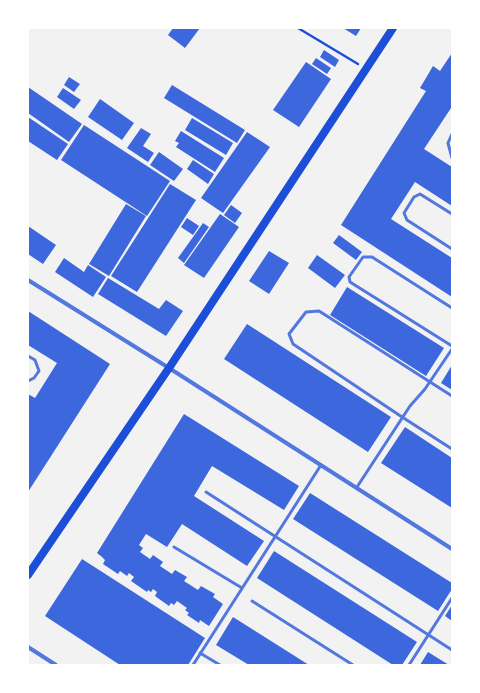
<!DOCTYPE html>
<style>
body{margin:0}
#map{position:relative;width:480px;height:693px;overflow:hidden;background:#f2f2f2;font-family:"Space Grotesk",sans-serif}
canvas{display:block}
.frame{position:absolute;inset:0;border:29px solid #fff;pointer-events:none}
</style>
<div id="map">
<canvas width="480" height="693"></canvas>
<div class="frame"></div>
</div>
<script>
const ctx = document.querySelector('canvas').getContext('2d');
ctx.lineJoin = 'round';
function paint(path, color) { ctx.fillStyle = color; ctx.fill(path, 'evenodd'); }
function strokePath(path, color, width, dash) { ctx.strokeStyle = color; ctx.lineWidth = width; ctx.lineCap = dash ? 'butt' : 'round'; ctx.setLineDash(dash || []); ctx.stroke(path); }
paint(new Path2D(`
 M 173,28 L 200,28 L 185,48 L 168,35 Z
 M 343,28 L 361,28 L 356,36 Z
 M 324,50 L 339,60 L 335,67 L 320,57 Z
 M 452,53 L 452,108 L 451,108 L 424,149 L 452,167 L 452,206 L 415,182 L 391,219 L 452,258 L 452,297 L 341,225 L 426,91 L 420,88 L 433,66 L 440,71 Z
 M 316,58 L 331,68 L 327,74 L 312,64 Z
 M 306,62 L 331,79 L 299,127 L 273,110 Z
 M 69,77 L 80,84 L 74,92 L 64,85 Z
 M 172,85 L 245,130 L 237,143 L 164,98 Z
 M 28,87 L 82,124 L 69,142 L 28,113 Z
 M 63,88 L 81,100 L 74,109 L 57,97 Z
 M 100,99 L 134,123 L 122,140 L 88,117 Z
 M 28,117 L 68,144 L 57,160 L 28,141 Z
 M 192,118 L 233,143 L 226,155 L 185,130 Z
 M 84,125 L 170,181 L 147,216 L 61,160 Z
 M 141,128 L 151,134 L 143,146 L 154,153 L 148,162 L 127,148 Z
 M 181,131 L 224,158 L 215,172 L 176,147 L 179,143 L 175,141 Z
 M 247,132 L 270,147 L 223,213 L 201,198 Z
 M 159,152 L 183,169 L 174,181 L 150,165 Z
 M 193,160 L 214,174 L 208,184 L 187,169 Z
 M 170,184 L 196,200 L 137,292 L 111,276 Z
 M 126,204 L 146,216 L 109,276 L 89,264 Z
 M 231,205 L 242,213 L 235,223 L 224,215 Z
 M 220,214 L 239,227 L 204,278 L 184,265 Z
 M 187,218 L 199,226 L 193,235 L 181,227 Z
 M 203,223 L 209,227 L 184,263 L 178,258 Z
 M 28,226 L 56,245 L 43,264 L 28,254 Z
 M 339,235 L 362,252 L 356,260 L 333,243 Z
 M 269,251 L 289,263 L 269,294 L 249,281 Z
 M 317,255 L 345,275 L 335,288 L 308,268 Z
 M 64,258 L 84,272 L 88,265 L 106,277 L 93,297 L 55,272 Z
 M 108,278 L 159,309 L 166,300 L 183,311 L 166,336 L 98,294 Z
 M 347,287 L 444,348 L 426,376 L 330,315 Z
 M 28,311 L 110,364 L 28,492 L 28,394 L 35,398 L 57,363 L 28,345 Z
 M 247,324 L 391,417 L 368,452 L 224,359 Z
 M 452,365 L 452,390 L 441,383 Z
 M 184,414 L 299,486 L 284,510 L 212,466 L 194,496 L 264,541 L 247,566 L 182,524 L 167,547 L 146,534 L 139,545 L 143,548 L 140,552 L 150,559 L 153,555 L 163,562 L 160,566 L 172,574 L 175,570 L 187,577 L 184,581 L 198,590 L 201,586 L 215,594 L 213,597 L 223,604 L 209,626 L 200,620 L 199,623 L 187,615 L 189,613 L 185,610 L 187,608 L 177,601 L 174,605 L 171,603 L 169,606 L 155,596 L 157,592 L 153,589 L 151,592 L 148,590 L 147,592 L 131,581 L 134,577 L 129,573 L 127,576 L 120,571 L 118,574 L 103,564 L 105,560 L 102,557 L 106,550 L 102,557 L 97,553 Z
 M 405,427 L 452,458 L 452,508 L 381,463 Z
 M 310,493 L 452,583 L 452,589 L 438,611 L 293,519 Z
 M 274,551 L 417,642 L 402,665 L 393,665 L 257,578 Z
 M 82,559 L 205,638 L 188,665 L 120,665 L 45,616 Z
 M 452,605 L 452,621 L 445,616 Z
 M 233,617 L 309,665 L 249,665 L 216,645 Z
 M 428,652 L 449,665 L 420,665 Z`), '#3d67dc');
strokePath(new Path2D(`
 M 298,28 L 358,64`), '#1d4ed8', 2.5);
strokePath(new Path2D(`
 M 452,134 L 448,143 L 452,158
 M 452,214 L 420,194 L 414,197 L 404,213 L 407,220 L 452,249
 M 452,308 L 372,257 L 363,257 L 349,277 L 350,282 L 452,346
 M 28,356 L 35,360 L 39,371 L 34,378 L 28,381
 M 452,396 L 319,311 L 306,312 L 289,334 L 293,344 L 402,417 L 452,449
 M 357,487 L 410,406 L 425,389 L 452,349
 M 206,492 L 452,650
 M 174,547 L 242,588
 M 252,601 L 353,665
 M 200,653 L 220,665
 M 193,665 L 321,465
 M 409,665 L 452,598`), '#5277de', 3);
strokePath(new Path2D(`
 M 28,280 L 169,368 L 452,549
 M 28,647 L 56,665`), '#5277de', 4);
strokePath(new Path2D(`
 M 28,575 L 169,368 L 393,28`), '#1d4ed8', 8);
</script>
